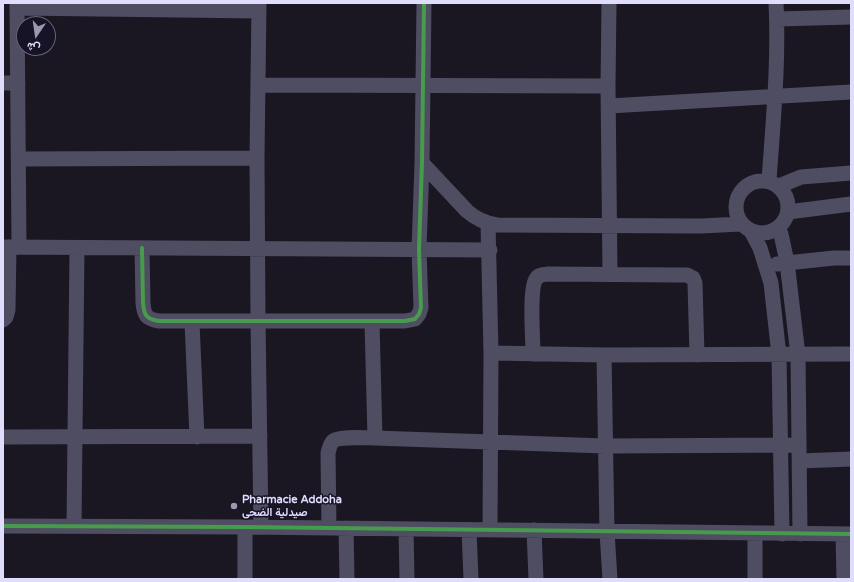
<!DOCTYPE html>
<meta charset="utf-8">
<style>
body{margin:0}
#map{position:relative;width:854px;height:582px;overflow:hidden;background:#1a1722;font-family:"Varela Round",Vazirmatn,sans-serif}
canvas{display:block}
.frame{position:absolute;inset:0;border:4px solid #e0dcfb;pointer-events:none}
.north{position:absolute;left:16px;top:16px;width:40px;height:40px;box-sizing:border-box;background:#171326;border:1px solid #67637b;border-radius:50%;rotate:193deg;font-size:11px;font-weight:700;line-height:16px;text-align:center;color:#e0dcfb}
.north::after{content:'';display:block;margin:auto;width:14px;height:18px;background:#9b97af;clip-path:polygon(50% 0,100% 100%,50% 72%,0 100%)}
</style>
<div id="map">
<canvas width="854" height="582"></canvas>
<div class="frame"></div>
<div class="north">ش</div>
</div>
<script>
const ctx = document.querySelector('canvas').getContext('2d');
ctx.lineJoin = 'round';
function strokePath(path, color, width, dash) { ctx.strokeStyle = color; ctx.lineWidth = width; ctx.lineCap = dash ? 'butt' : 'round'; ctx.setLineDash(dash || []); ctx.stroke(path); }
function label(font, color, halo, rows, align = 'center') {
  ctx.font = font + ' "Varela Round",Vazirmatn,sans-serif'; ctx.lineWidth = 3; ctx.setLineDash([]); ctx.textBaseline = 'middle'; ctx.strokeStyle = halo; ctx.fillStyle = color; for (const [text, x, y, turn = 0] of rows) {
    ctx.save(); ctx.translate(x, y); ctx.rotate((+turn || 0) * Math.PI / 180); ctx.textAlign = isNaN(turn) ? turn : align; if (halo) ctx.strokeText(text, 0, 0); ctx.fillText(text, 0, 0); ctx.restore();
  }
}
strokePath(new Path2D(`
 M 17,3 L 19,247
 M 259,3 L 257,158 L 258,320 L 261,527
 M 609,3 L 608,86 L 610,274
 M 18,8 L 259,11
 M 777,19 L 851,17
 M 3,83 L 18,83
 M 258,85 L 608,86
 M 609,106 L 851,92
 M 19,159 L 257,158
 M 422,163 L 467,211 C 476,219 485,223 497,225 L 701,226 L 741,224
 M736 207a26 26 0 1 1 52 0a26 26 0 1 1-52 0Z
 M 769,181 C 773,122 779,62 776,3
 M 779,186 L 801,177 L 851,173
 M 788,212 L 851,204
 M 488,223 L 491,353 L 490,530
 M 778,228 L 781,234 L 787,262 L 798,355 L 800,534
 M 751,231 L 760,248 L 771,283 L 779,355 L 782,534
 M 3,247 L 490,250
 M 142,248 L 143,303 C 144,315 146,319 159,321 L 405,321 L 415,319 L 419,314 L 421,308 L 419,249 L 422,163 L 424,3
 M 777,264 L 834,258 L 851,258
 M 3,320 L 6,317 L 8,310 L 9,247
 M 192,322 L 197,437
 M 372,322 L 375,438
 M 491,353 L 604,355 L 851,354
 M 533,354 C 533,340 529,289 536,279 C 538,275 542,275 547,274 L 679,275 L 687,275 L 693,278 L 695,283 L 697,355
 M 604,355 L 607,532 L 610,579
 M 3,437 L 260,436
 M 800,461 L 851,459
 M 3,526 L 245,527 L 851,534
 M 74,526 L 77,248
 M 245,527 L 245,579
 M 329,528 L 328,453 C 329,449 330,444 333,441 C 340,436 366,438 375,438 L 605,446 L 799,445
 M 346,528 L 347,579
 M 406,529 L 407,579
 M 469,530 L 471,579
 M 534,530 L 536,579
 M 755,533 L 755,579
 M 843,535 L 844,579`), '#4f4d61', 15);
strokePath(new Path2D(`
 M 142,248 L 143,303 C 144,315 146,319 159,321 L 405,321 L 415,319 L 419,314 L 421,308 L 419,249 L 422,163 L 424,3
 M 3,526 L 245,527 L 851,534`), '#469c4c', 4);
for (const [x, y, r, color] of [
 [234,506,4,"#9b97af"]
]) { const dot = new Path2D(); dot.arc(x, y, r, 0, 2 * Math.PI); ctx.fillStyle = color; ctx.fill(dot); strokePath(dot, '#171326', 1.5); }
label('bold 11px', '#e0dcfb', '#171326', [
 ["Pharmacie Addoha",242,500],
 ["صيدلية الضحى",242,513]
], 'left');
</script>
